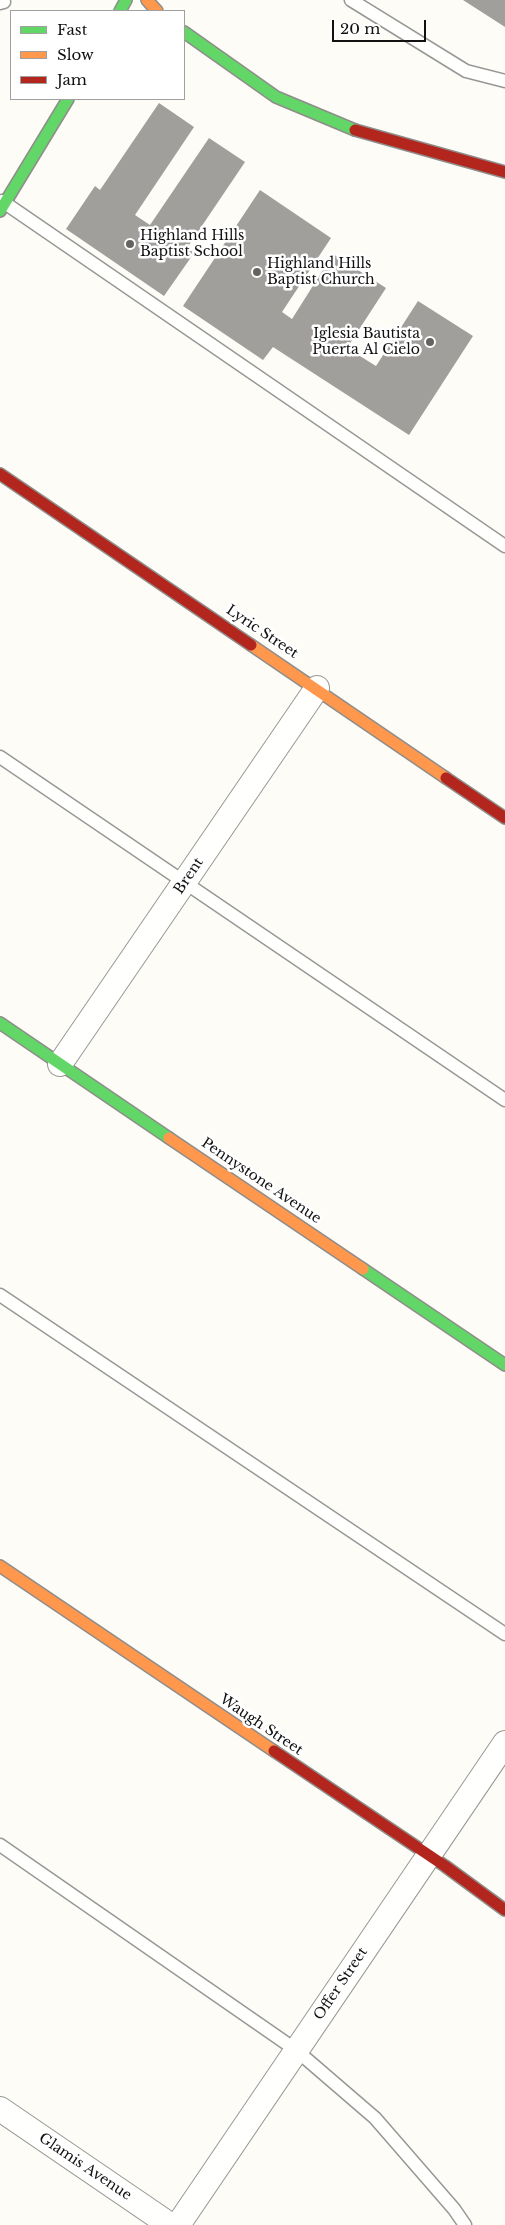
<!DOCTYPE html>
<style>
body{margin:0}
#map{position:relative;width:505px;height:2225px;overflow:hidden;background:#fdfcf7;font-family:"Libre Baskerville",serif}
canvas{display:block}
.legend{position:absolute;left:10px;top:10px;width:175px;height:90px;box-sizing:border-box;background:#fff;border:1px solid #a0a0a0;margin:0;padding:6px 9px;list-style:none;font-size:15px;color:#111}
.legend li{display:flex;align-items:center;gap:10px;height:25px}
.legend b{width:25px;border:1px solid #a0a0a0}
.scale{position:absolute;left:332px;top:20px;width:94px;height:22px;box-sizing:border-box;border:2px solid #111;border-top:0;padding-left:6px;font-size:15px;line-height:18px;white-space:nowrap;color:#111;-webkit-text-stroke:4px #fff;paint-order:stroke}
</style>
<div id="map">
<canvas width="505" height="2225"></canvas>
<ul class="legend">
<li><b style="height:6px;background:#63d668"></b>Fast</li>
<li><b style="height:6px;background:#ff974d"></b>Slow</li>
<li><b style="height:6px;background:#b3261e"></b>Jam</li>
</ul>
<div class="scale">20 m</div>
</div>
<script>
const ctx = document.querySelector('canvas').getContext('2d');
ctx.lineJoin = 'round';
function paint(path, color) { ctx.fillStyle = color; ctx.fill(path, 'evenodd'); }
function strokePath(path, color, width, dash) { ctx.strokeStyle = color; ctx.lineWidth = width; ctx.lineCap = dash ? 'butt' : 'round'; ctx.setLineDash(dash || []); ctx.stroke(path); }
function label(font, color, halo, rows, align = 'center') {
  ctx.font = font + ' "Libre Baskerville",serif'; ctx.lineWidth = 5; ctx.setLineDash([]); ctx.textBaseline = 'middle'; ctx.strokeStyle = halo; ctx.fillStyle = color; for (const [text, x, y, turn = 0] of rows) {
    ctx.save(); ctx.translate(x, y); ctx.rotate((+turn || 0) * Math.PI / 180); ctx.textAlign = isNaN(turn) ? turn : align; if (halo) ctx.strokeText(text, 0, 0); ctx.fillText(text, 0, 0); ctx.restore();
  }
}
paint(new Path2D(`
 M 463,0 L 505,0 L 505,27 Z
 M 159,103 L 194,127 L 135,215 L 150,225 L 209,138 L 245,162 L 187,248 L 194,253 L 164,296 L 66,229 L 95,186 L 100,190 Z
 M 260,190 L 331,238 L 282,312 L 292,319 L 333,254 L 386,288 L 347,348 L 376,366 L 418,301 L 473,336 L 409,435 L 273,347 L 263,360 L 183,306 Z`), '#a19f9c');
const lane = new Path2D(`
 M 351,0 L 466,71 L 505,81
 M 0,3 L 4,2
 M 2,201 L 505,546
 M 0,757 L 505,1100
 M 0,1295 L 505,1634
 M 0,1845 L 296,2050 L 375,2118 L 454,2209 L 465,2225`);
const street = new Path2D(`
 M 60,1064 L 317,688
 M 0,2109 L 170,2225
 M 178,2225 L 505,1743`);
const fast = new Path2D(`
 M 120,11 L 126,0
 M 184,32 L 276,97 L 355,130
 M 0,211 L 68,99
 M 0,1023 L 169,1138
 M 363,1269 L 505,1365`);
const slow = new Path2D(`
 M 147,0 L 157,11
 M 251,645 L 446,778
 M 169,1138 L 363,1269
 M 0,1566 L 274,1751`);
const jam = new Path2D(`
 M 355,130 L 505,172
 M 0,474 L 251,645
 M 446,778 L 505,818
 M 274,1751 L 445,1866 L 505,1910`);
strokePath(lane, '#979795', 15);
strokePath(street, '#979795', 26);
strokePath(fast, '#8e8d8b', 14);
strokePath(slow, '#8e8d8b', 14);
strokePath(jam, '#8e8d8b', 14);
strokePath(lane, '#fffffe', 12);
strokePath(street, '#fffffe', 24);
strokePath(fast, '#63d668', 11);
strokePath(slow, '#ff974d', 11);
strokePath(jam, '#b3261e', 11);
for (const [x, y, r, color] of [
 [130,244,5,"#646362"],
 [257,272,5,"#646362"],
 [430,342,5,"#646362"]
]) { const dot = new Path2D(); dot.arc(x, y, r, 0, 2 * Math.PI); ctx.fillStyle = color; ctx.fill(dot); strokePath(dot, '#fff', 2); }
label('14px', '#111', '#fff', [
 ["Highland Hills",140,236],
 ["Baptist School",140,252],
 ["Highland Hills",267,264],
 ["Baptist Church",267,280],
 ["Iglesia Bautista",420,334,"right"],
 ["Puerta Al Cielo",420,350,"right"]
], 'left');
label('14px', '#111', '#fff', [
 ["Lyric Street",262,632,34],
 ["Brent",189,876,-56],
 ["Pennystone Avenue",261,1181,34],
 ["Waugh Street",261,1725,34],
 ["Offer Street",341,1984,-56],
 ["Glamis Avenue",85,2167,34]
]);
</script>
